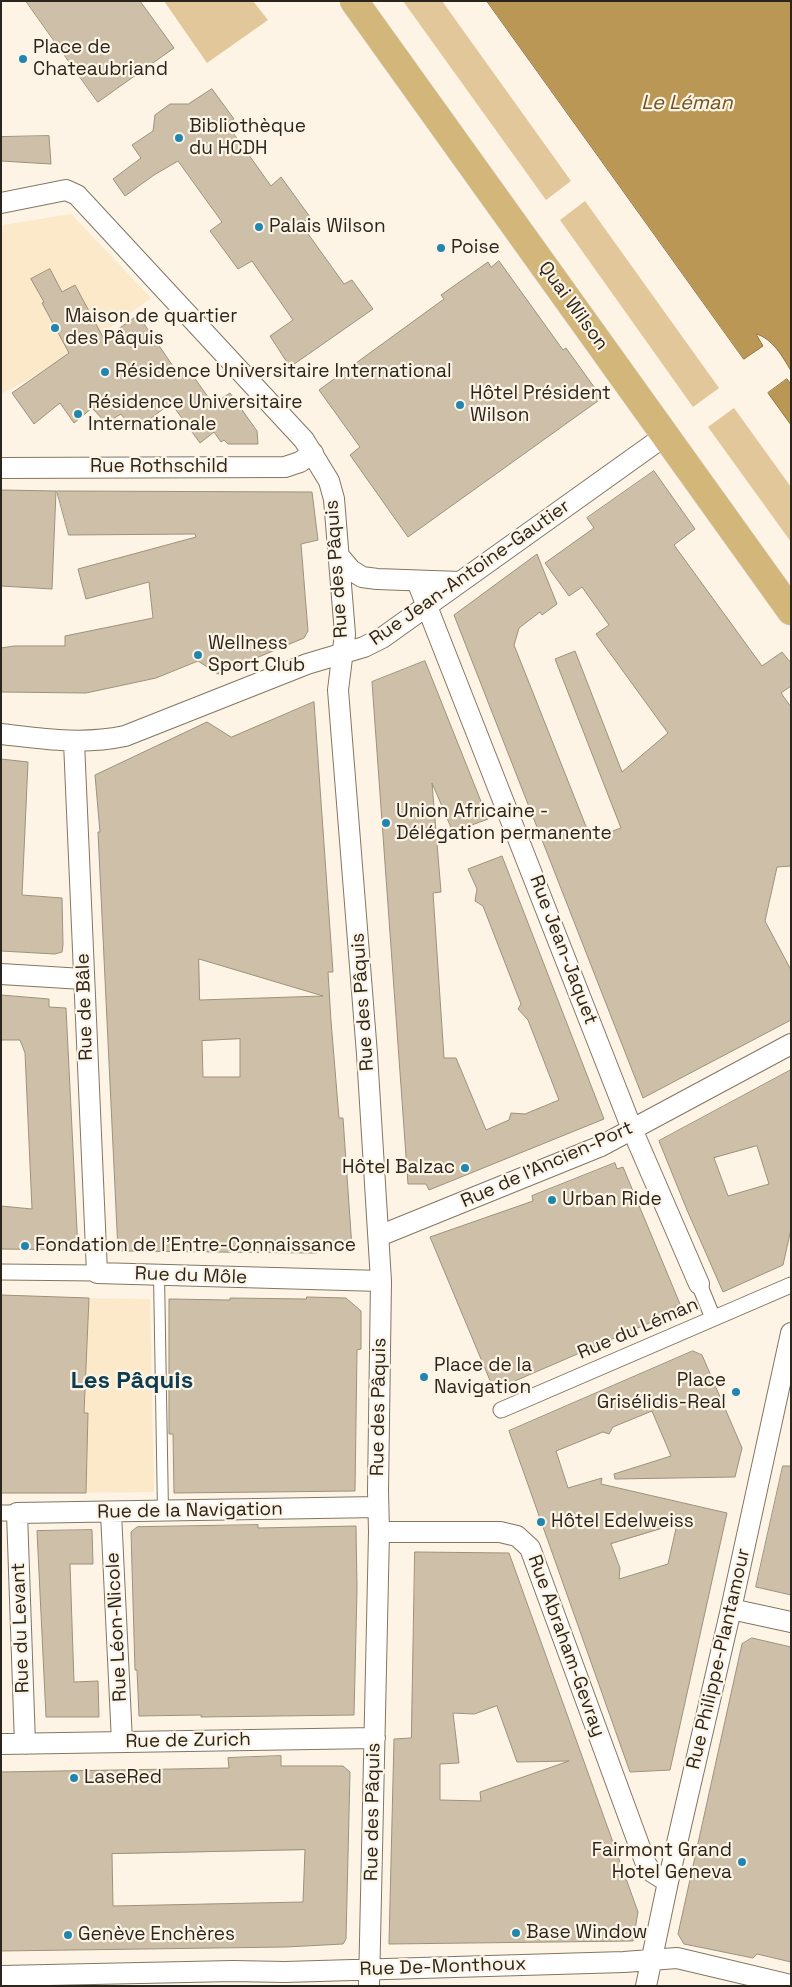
<!DOCTYPE html>
<meta charset="utf-8">
<style>
body{margin:0}
#map{position:relative;width:792px;height:1987px;overflow:hidden;background:#fdf4e5;font-family:"Space Grotesk",sans-serif}
canvas{display:block}
.frame{position:absolute;inset:0;border:2px solid #2b261d;pointer-events:none}
</style>
<div id="map">
<canvas width="792" height="1987"></canvas>
<div class="frame"></div>
</div>
<script>
const ctx = document.querySelector('canvas').getContext('2d');
ctx.lineJoin = 'round';
function paint(path, color) { ctx.fillStyle = color; ctx.fill(path, 'evenodd'); }
function strokePath(path, color, width, dash) { ctx.strokeStyle = color; ctx.lineWidth = width; ctx.lineCap = dash ? 'butt' : 'round'; ctx.setLineDash(dash || []); ctx.stroke(path); }
function label(font, color, halo, rows, align = 'center') {
  ctx.font = font + ' "Space Grotesk",sans-serif'; ctx.lineWidth = 4.5; ctx.setLineDash([]); ctx.textBaseline = 'middle'; ctx.strokeStyle = halo; ctx.fillStyle = color; for (const [text, x, y, turn = 0] of rows) {
    ctx.save(); ctx.translate(x, y); ctx.rotate((+turn || 0) * Math.PI / 180); ctx.textAlign = isNaN(turn) ? turn : align; if (halo) ctx.strokeText(text, 0, 0); ctx.fillText(text, 0, 0); ctx.restore();
  }
}
paint(new Path2D(`
 M 71,214 L 151,298 L 68,358 L 1,394 L 1,236 L 3,225 Z
 M 1,1297 L 150,1299 L 154,1492 L 1,1494 Z`), '#fbe9ca');
paint(new Path2D(`
 M 164,1 L 253,1 L 268,20 L 207,63 Z
 M 403,1 L 442,1 L 571,181 L 546,200 Z
 M 585,201 L 719,388 L 693,407 L 560,220 Z
 M 734,408 L 791,487 L 791,542 L 708,427 Z`), '#e1c799');
const water = new Path2D(`
 M 487,1 L 791,1 L 791,371 C 783,357 772,338 756,334 L 763,346 L 744,359 Z
 M 787,379 L 791,384 L 791,425 L 768,393 Z`);
paint(water, '#bb9755');
strokePath(water, '#907544', 1);
const building = new Path2D(`
 M 26,1 L 140,1 L 174,48 L 98,102 Z
 M 212,89 L 234,119 L 226,123 L 271,186 L 281,177 L 310,217 L 301,224 L 344,284 L 352,280 L 373,309 L 290,367 L 270,336 L 293,320 L 252,261 L 238,269 L 210,231 L 222,222 L 178,161 L 154,175 L 125,196 L 113,179 L 141,158 L 132,145 L 153,131 L 155,115 L 170,104 L 188,104 Z
 M 49,136 L 51,164 L 1,161 L 1,137 Z
 M 499,261 L 563,350 L 566,348 L 602,398 L 408,537 L 350,455 L 360,447 L 319,390 L 444,299 L 441,295 L 488,262 L 491,267 Z
 M 50,269 L 62,292 L 75,285 L 104,339 L 138,315 L 177,372 L 186,366 L 213,404 L 230,393 L 257,431 L 258,444 L 228,444 L 224,440 L 221,442 L 214,432 L 200,443 L 171,403 L 134,431 L 121,414 L 106,423 L 92,408 L 74,423 L 60,403 L 34,424 L 12,393 L 69,353 L 42,303 L 44,302 L 31,279 Z
 M 654,471 L 695,529 L 674,545 L 762,666 L 782,652 L 791,663 L 791,686 L 781,693 L 791,707 L 791,866 L 777,867 L 765,921 L 791,970 L 791,1020 L 643,1098 L 454,615 L 537,554 L 557,604 L 542,615 L 540,612 L 519,628 L 514,645 L 591,839 L 621,828 L 555,659 L 575,651 L 622,772 L 668,733 L 596,634 L 609,625 L 582,587 L 569,596 L 545,563 L 594,528 L 587,518 Z
 M 1,490 L 56,491 L 52,589 L 1,586 Z
 M 57,491 L 312,492 L 318,540 L 301,544 L 308,631 L 304,638 L 218,674 L 198,661 L 156,678 L 86,693 L 1,692 L 1,648 L 14,646 L 65,646 L 65,636 L 153,618 L 149,582 L 86,599 L 78,569 L 196,537 L 195,534 L 69,535 Z
 M 425,661 L 488,819 L 453,832 L 432,783 L 441,892 L 433,893 L 444,1058 L 456,1058 L 486,1130 L 509,1120 L 511,1113 L 525,1114 L 559,1100 L 528,1020 L 518,1009 L 521,1004 L 483,906 L 475,901 L 477,889 L 468,869 L 502,856 L 604,1119 L 429,1190 L 426,1184 L 408,1184 L 372,682 Z
 M 314,702 L 333,972 L 328,972 L 331,1021 L 339,1118 L 343,1118 L 352,1248 L 317,1248 L 317,1253 L 118,1251 L 98,832 L 100,832 L 95,775 L 207,722 L 231,737 ZM 199,959 L 323,996 L 200,1000 ZM 240,1039 L 240,1077 L 203,1077 L 202,1041 Z
 M 1,759 L 28,762 L 22,895 L 62,898 L 63,945 L 62,952 L 55,954 L 1,951 Z
 M 1,995 L 49,999 L 49,1007 L 66,1008 L 78,1250 L 1,1249 L 1,1206 L 32,1209 L 25,1053 L 20,1040 L 1,1040 Z
 M 791,1070 L 791,1229 L 783,1265 L 723,1292 L 687,1210 L 659,1141 ZM 757,1146 L 769,1184 L 728,1196 L 714,1158 Z
 M 615,1163 L 617,1169 L 623,1167 L 680,1304 L 675,1306 L 677,1311 L 494,1390 L 430,1237 L 533,1201 L 532,1196 Z
 M 1,1295 L 89,1298 L 84,1413 L 88,1413 L 86,1493 L 1,1493 Z
 M 307,1297 L 346,1298 L 361,1311 L 361,1349 L 357,1350 L 355,1491 L 174,1493 L 173,1434 L 169,1434 L 169,1299 L 230,1300 L 230,1298 L 306,1299 Z
 M 693,1351 L 702,1355 L 742,1448 L 735,1477 L 615,1479 L 614,1474 L 671,1456 L 652,1411 L 613,1427 L 609,1434 L 603,1432 L 556,1451 L 568,1488 L 602,1478 L 601,1484 L 727,1513 L 670,1770 L 630,1772 L 509,1431 ZM 677,1524 L 668,1564 L 619,1579 L 620,1568 L 611,1544 Z
 M 783,1466 L 791,1466 L 791,1595 L 756,1587 Z
 M 258,1525 L 258,1528 L 356,1526 L 357,1589 L 354,1715 L 201,1717 L 201,1715 L 139,1716 L 137,1670 L 135,1670 L 131,1532 L 137,1527 Z
 M 92,1530 L 93,1564 L 70,1564 L 72,1624 L 74,1682 L 98,1681 L 99,1717 L 46,1717 L 37,1531 Z
 M 415,1552 L 509,1553 L 638,1912 L 633,1941 L 389,1944 L 394,1739 L 411,1738 ZM 497,1706 L 517,1762 L 569,1761 L 480,1792 L 481,1801 L 440,1800 L 440,1764 L 459,1763 L 453,1713 L 474,1714 Z
 M 752,1638 L 791,1647 L 791,1962 L 757,1954 L 753,1958 L 684,1944 L 678,1934 L 742,1644 Z
 M 281,1756 L 281,1766 L 343,1766 L 350,1772 L 346,1939 L 343,1944 L 286,1947 L 1,1951 L 1,1772 L 229,1768 L 228,1758 ZM 305,1850 L 303,1902 L 113,1906 L 112,1854 Z`);
paint(building, '#cec0a8');
strokePath(building, '#9e917b', 1);
const service = new Path2D(`
 M 159,1275 L 163,1512`);
const pedestrian = new Path2D(`
 M 1,1272 L 97,1273
 M 699,1284 L 713,1318
 M 501,1410 L 791,1285
 M 1,1513 L 17,1513`);
const minor = new Path2D(`
 M 1,203 L 66,190 L 77,195 L 304,440 L 329,481 L 334,499 L 345,634 L 338,690 L 367,1054 L 381,1281 L 378,1491 L 379,1532 L 369,1986
 M 1,468 L 285,467 L 300,462 L 313,453
 M 339,556 L 351,570 L 362,577 L 377,579 L 460,582
 M 417,581 L 632,1129 L 699,1284
 M 1,734 C 44,739 82,745 125,736 L 307,664 L 364,647 L 382,638 L 666,435
 M 74,742 L 97,1273 L 381,1281
 M 1,974 L 83,979
 M 379,1236 L 601,1146 L 791,1044
 M 111,1513 L 122,1742
 M 379,1532 L 500,1532 L 517,1536 L 530,1548 L 646,1864 L 652,1872 L 668,1882
 M 731,1609 L 791,1622
 M 1,1744 L 375,1738
 M 25,1744 L 17,1513 L 378,1507
 M 1,1976 L 233,1971 L 285,1972 L 624,1962 L 677,1958 L 791,1985
 M 646,1986 L 668,1882 L 731,1609 L 791,1333`);
const primary = new Path2D(`
 M 354,1 L 791,611`);
strokePath(service, '#837661', 12);
strokePath(pedestrian, '#837661', 17);
strokePath(minor, '#837661', 22);
strokePath(primary, '#d9d8d6', 29);
strokePath(service, '#fff', 10);
strokePath(pedestrian, '#fff', 15);
strokePath(minor, '#fff', 20);
strokePath(primary, '#d3b679', 28);
for (const [x, y, r, color] of [
 [23,59,5,"#2086af"],
 [179,138,5,"#2086af"],
 [259,227,5,"#2086af"],
 [441,248,5,"#2086af"],
 [55,328,5,"#2086af"],
 [105,372,5,"#2086af"],
 [460,405,5,"#2086af"],
 [78,414,5,"#2086af"],
 [198,655,5,"#2086af"],
 [386,823,5,"#2086af"],
 [465,1168,5,"#2086af"],
 [552,1200,5,"#2086af"],
 [25,1246,5,"#2086af"],
 [424,1377,5,"#2086af"],
 [736,1392,5,"#2086af"],
 [541,1522,5,"#2086af"],
 [74,1778,5,"#2086af"],
 [742,1862,5,"#2086af"],
 [516,1933,5,"#2086af"],
 [68,1935,5,"#2086af"]
]) { const dot = new Path2D(); dot.arc(x, y, r, 0, 2 * Math.PI); ctx.fillStyle = color; ctx.fill(dot); strokePath(dot, '#fdf4e5', 2); }
label('19px', '#2b261d', '#fdf4e5', [
 ["Place de",33,48],
 ["Chateaubriand",33,70],
 ["Bibliothèque",189,127],
 ["du HCDH",189,149],
 ["Palais Wilson",269,227],
 ["Poise",451,248],
 ["Maison de quartier",65,317],
 ["des Pâquis",65,339],
 ["Résidence Universitaire International",115,372],
 ["Hôtel Président",470,394],
 ["Wilson",470,416],
 ["Résidence Universitaire",88,403],
 ["Internationale",88,425],
 ["Wellness",208,644],
 ["Sport Club",208,666],
 ["Union Africaine -",396,812],
 ["Délégation permanente",396,834],
 ["Hôtel Balzac",455,1168,"right"],
 ["Urban Ride",562,1200],
 ["Fondation de l'Entre-Connaissance",35,1246],
 ["Place de la",434,1366],
 ["Navigation",434,1388],
 ["Place",726,1381,"right"],
 ["Grisélidis-Real",726,1403,"right"],
 ["Hôtel Edelweiss",551,1522],
 ["LaseRed",84,1778],
 ["Fairmont Grand",732,1851,"right"],
 ["Hotel Geneva",732,1873,"right"],
 ["Base Window",526,1933],
 ["Genève Enchères",78,1935]
], 'left');
label('19px', '#2b261d', '#fdf4e5', [
 ["Quai Wilson",573,306,54],
 ["Rue Rothschild",159,467],
 ["Rue des Pâquis",337,569,-94],
 ["Rue Jean-Antoine-Gautier",470,573,-35],
 ["Rue Jean-Jaquet",563,950,69],
 ["Rue des Pâquis",363,1002,-94],
 ["Rue de Bâle",85,1007,-92],
 ["Rue de l'Ancien-Port",547,1165,-24],
 ["Rue du Môle",191,1276,2],
 ["Rue du Léman",638,1329,-23],
 ["Rue des Pâquis",379,1407,-89],
 ["Rue de la Navigation",190,1511,-1],
 ["Rue Léon-Nicole",117,1627,-93],
 ["Rue du Levant",21,1628,-92],
 ["Rue Abraham-Gevray",566,1646,70],
 ["Rue Philippe-Plantamour",719,1659,-77],
 ["Rue de Zurich",188,1741,-1],
 ["Rue des Pâquis",373,1812,-89],
 ["Rue De-Monthoux",443,1967,-2]
]);
label('italic 20px', '#6d5321', '#fdf4e5', [
 ["Le Léman",687,104]
]);
label('bold 24px', '#0e3d51', '#fdf4e5', [
 ["Les Pâquis",132,1381]
]);
</script>
